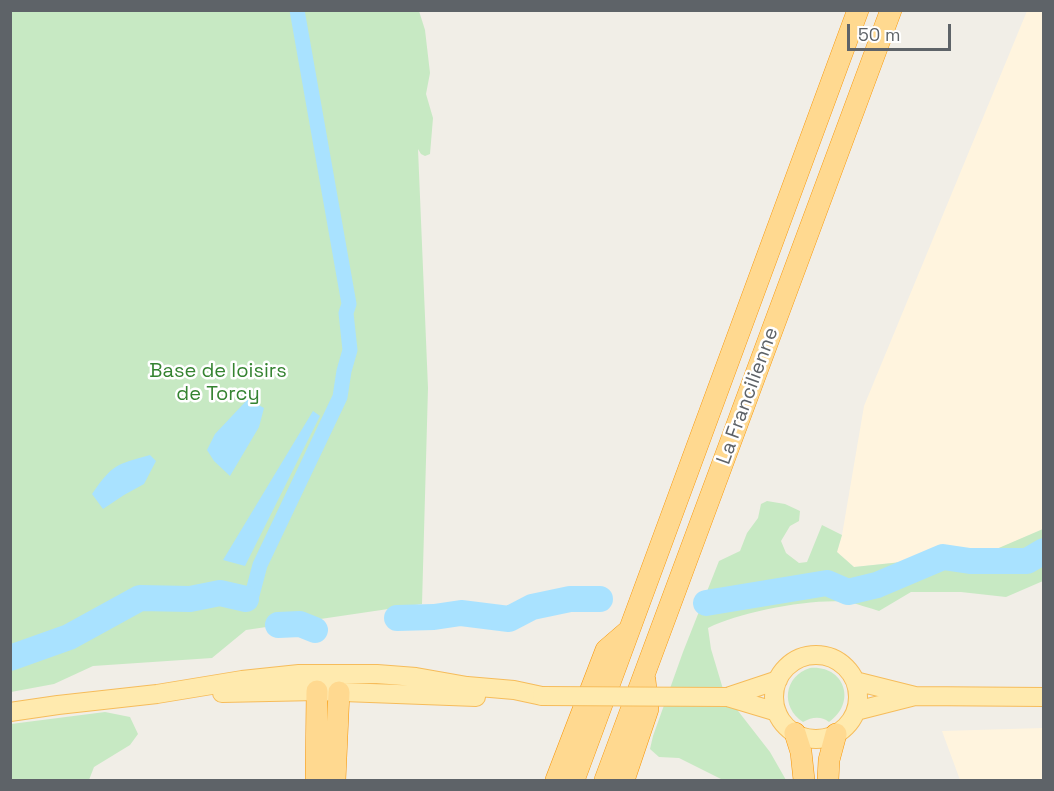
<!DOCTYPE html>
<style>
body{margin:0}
#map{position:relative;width:1054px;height:791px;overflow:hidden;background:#f1eee7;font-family:"Space Grotesk",sans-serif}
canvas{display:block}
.frame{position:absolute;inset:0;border:12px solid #5e6368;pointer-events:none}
.scale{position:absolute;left:847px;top:24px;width:104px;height:27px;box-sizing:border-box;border:3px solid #5e6368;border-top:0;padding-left:8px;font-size:18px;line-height:21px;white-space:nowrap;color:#5e6368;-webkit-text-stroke:4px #fff;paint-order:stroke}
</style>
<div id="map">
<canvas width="1054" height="791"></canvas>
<div class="frame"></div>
<div class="scale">50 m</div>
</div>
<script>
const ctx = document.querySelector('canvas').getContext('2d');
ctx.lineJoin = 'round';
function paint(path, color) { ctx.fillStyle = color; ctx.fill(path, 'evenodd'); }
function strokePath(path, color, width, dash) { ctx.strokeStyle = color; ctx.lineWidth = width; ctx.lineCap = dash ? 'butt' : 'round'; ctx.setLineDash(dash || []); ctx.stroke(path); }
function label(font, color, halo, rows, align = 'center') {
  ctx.font = font + ' "Space Grotesk",sans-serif'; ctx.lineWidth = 5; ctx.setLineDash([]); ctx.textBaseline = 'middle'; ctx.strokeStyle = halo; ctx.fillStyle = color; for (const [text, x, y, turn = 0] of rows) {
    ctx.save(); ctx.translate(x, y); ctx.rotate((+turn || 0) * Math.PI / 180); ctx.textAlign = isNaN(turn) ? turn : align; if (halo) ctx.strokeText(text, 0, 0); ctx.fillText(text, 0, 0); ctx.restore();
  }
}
paint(new Path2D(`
 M 1027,11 L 1043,11 L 1043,529 L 988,553 L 854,567 L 837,552 L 842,535 L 864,406 Z
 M 1043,728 L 1043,780 L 960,780 L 942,731 Z`), '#fff4de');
paint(new Path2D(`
 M 11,11 L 419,11 L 425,30 L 430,73 L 426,94 L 433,118 L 430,154 L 425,156 L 421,154 L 418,149 L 428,388 L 422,604 L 246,630 L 212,658 L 93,666 L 54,684 L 11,692 Z
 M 767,501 L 785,504 L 800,511 L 799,521 L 790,526 L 781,541 L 786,553 L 799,563 L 807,562 L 822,525 L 842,535 L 837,552 L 854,567 L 987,553 L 1043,529 L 1043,581 L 1006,597 L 961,592 L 911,592 L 879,611 C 869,608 858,604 848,602 C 812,598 740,612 708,628 L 711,649 L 726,699 L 735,707 L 770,752 L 786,780 L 723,780 L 679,758 L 659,757 L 650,749 L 653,736 L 683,652 L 719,561 L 740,551 L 747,533 L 758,518 L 761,504 Z
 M 810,668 C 845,665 857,703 829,722 C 821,716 812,717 803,722 C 780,707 784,676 810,668 Z
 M 105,712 L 130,717 L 138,734 L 130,745 L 94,767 L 89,780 L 11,780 L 11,724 Z`), '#c7e9c3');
paint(new Path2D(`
 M 248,399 L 264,408 L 259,427 L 230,476 L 214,461 L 207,450 L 215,434 Z
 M 313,411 L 320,416 L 245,566 L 223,560 Z
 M 150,455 L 156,461 L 144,484 L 124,495 L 103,509 L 92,494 C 113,464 115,465 150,455 Z`), '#a9e2ff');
strokePath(new Path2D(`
 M 246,599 L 252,595 L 260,565 L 340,397 L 344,371 L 350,350 L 346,313 L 349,304 L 297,10`), '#a9e2ff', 15);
strokePath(new Path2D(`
 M 706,603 L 827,583 L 848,592 L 877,585 L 943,557 L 970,561 L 1027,561 L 1044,551
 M 397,618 L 434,617 L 461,613 L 509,619 L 532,607 L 570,599 L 600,599
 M 278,625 L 300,624 L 315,630
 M 10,658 L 69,637 L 140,598 L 190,599 L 220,593 L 246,599`), '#a9e2ff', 26);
const major = new Path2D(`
 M774 697a42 42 0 1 1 84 0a42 42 0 1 1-84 0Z
 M 855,681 L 915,696 L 1044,697
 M 222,693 L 317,691 L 476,697
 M 727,697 L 778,680
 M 727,697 L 777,712
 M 856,711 L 915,696
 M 10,712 L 58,705 L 157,694 L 242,680 L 299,674 L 377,674 L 416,677 L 467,686 L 514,690 L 542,696`);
const highway = new Path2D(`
 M 795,733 L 801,752 L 804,780
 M 316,780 L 317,691
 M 335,780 L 339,692
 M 556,780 L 606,650 L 628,631
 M 574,780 L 858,10
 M 605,780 L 891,10
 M 624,780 L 648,709 L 645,680
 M 828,780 L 829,760 L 836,734`);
strokePath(major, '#f6bc5b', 20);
strokePath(highway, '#f89400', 22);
strokePath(major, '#ffeaae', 18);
strokePath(highway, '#ffd990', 21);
const majorBridge = new Path2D(`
 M 542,696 L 727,697`);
strokePath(majorBridge, '#f6bc5b', 20, []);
strokePath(majorBridge, '#ffeaae', 18);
label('20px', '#358331', '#fff', [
 ["Base de loisirs",218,372],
 ["de Torcy",218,395]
]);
label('20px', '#5e6368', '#fff', [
 ["La Francilienne",748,396,-70]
]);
</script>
